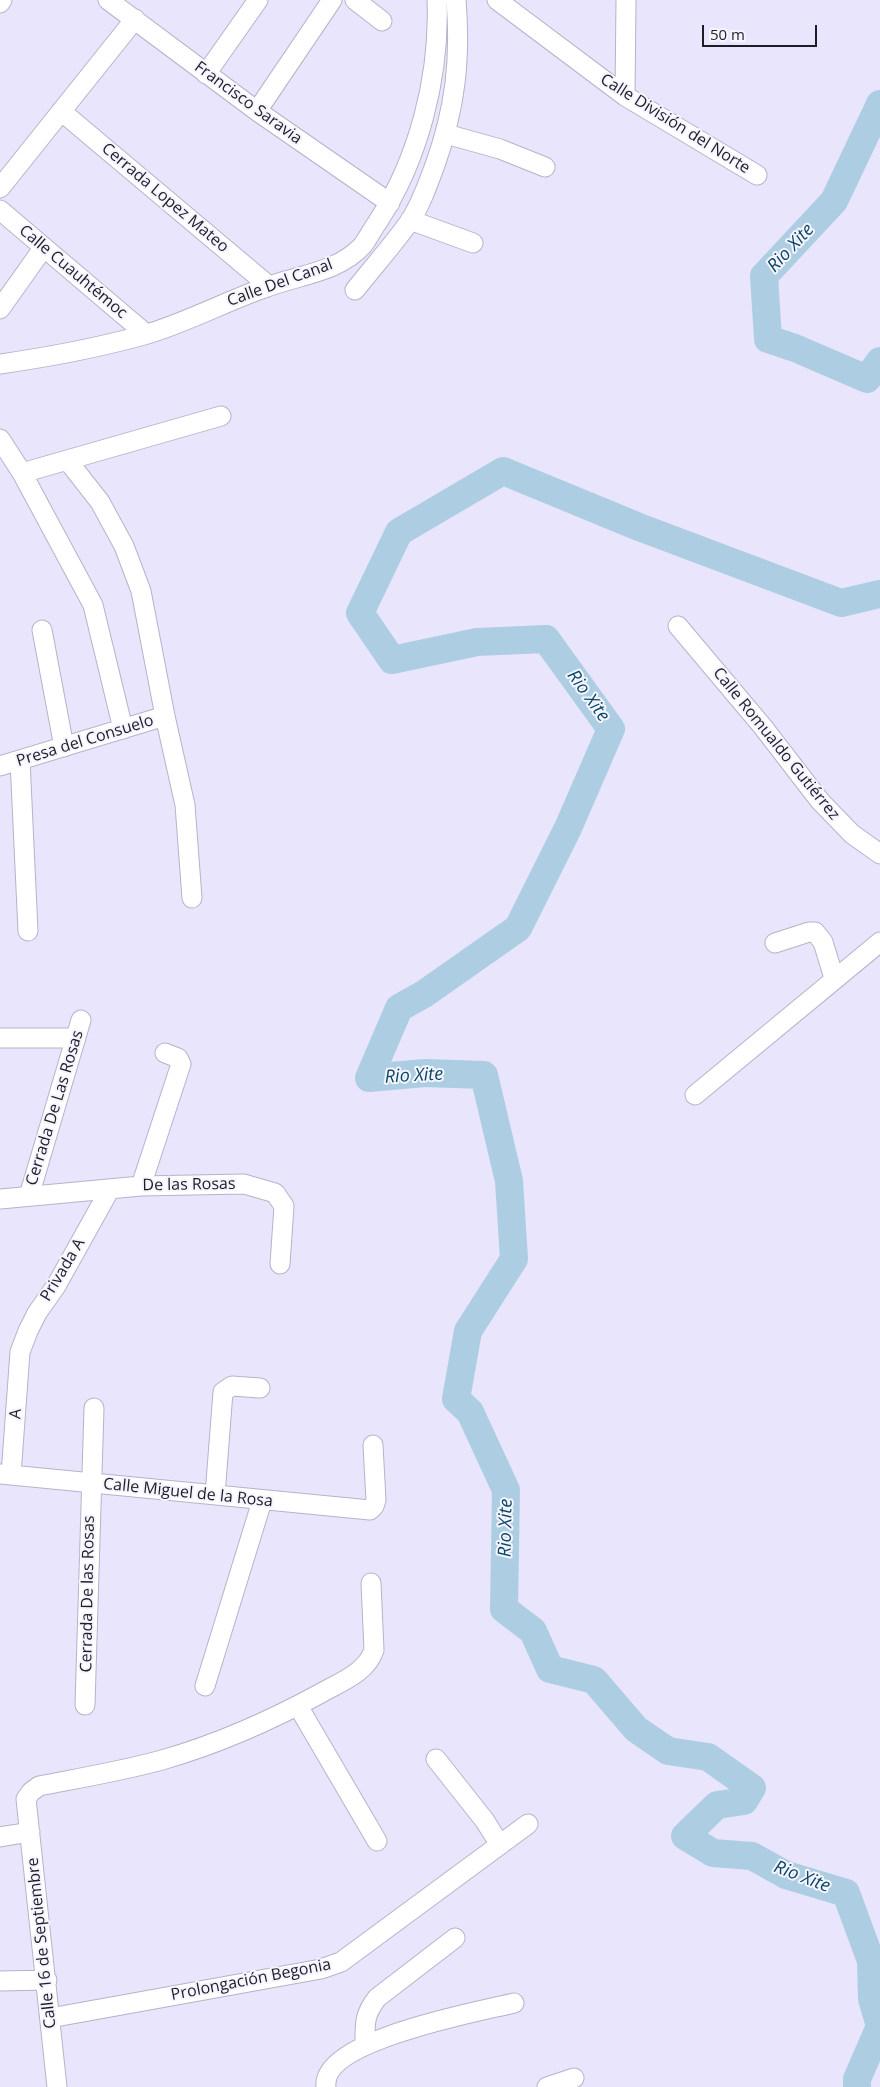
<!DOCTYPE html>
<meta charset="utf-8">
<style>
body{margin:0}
#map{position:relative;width:880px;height:2087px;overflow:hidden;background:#e9e5fc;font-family:"Open Sans",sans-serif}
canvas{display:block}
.scale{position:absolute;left:702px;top:25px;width:115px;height:22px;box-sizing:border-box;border:2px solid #1e1d25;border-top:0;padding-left:6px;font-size:15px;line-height:18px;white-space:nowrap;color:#1e1d25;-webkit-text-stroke:4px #f6f4fe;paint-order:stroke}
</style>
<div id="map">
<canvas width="880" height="2087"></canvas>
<div class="scale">50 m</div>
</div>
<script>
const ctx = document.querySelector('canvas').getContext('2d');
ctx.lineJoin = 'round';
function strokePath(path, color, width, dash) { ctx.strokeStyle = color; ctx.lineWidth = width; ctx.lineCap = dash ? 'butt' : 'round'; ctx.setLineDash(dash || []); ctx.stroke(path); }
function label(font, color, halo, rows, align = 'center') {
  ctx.font = font + ' "Open Sans",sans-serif'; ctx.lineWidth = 4; ctx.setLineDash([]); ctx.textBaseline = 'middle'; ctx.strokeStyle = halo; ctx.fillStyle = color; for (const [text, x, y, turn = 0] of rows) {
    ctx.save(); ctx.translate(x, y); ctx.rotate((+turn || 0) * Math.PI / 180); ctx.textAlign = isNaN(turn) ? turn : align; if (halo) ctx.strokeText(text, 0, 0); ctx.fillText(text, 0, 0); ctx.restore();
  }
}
strokePath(new Path2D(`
 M 880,104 L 834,201 L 764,276 L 768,339 L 795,348 L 867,379 L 880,361
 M 857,2087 L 857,2079 L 880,2026 L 872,1999 L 871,1961 L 846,1893 L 786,1875 L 752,1856 L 713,1853 L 685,1836 L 717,1805 L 744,1801 L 752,1788 L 708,1757 L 668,1751 L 636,1729 L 594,1680 L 550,1669 L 533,1631 L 504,1609 L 506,1490 L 470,1412 L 456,1399 L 468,1331 L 514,1259 L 509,1181 L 484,1075 L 425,1073 L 369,1078 L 399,1008 L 424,994 L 518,928 L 568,828 L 611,729 L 546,639 L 477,642 L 392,660 L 360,613 L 399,532 L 503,471 L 639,527 L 841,603 L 880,594`), '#adcee2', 28);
const street = new Path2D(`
 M 108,0 L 257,111 L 390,203
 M 355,0 L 382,21
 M 497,0 L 625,96 L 757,175
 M 0,3 L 2,0
 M 206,74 L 258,0
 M 625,96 L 626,0
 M 61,111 L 269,286
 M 257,111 L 332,0
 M 446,134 L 500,149 L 545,167
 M 0,188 L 135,19
 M 0,210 L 146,334
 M 410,220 L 473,243
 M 355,290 C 373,267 393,245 410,221 C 421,204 428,184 435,165 C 455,109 461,60 456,0
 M 0,309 L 44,247
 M 0,364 C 49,357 97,348 144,335 C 186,323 226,301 267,287 C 299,275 339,272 363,245 C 368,238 372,230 377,223 C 419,159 440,76 437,0
 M 0,439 L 22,473 L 93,605 L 123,729
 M 68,461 L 100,502 L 124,546 L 141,591 L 165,716 L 185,805 L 192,898
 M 22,473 L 221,416
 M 678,626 L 763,727 L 820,801 L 852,834 L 880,854
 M 42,630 L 64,747
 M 20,760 L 28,931
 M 0,766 L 165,716
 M 775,943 L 809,932 L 815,932 L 823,942 L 834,978
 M 0,1038 L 76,1038
 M 695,1095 L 880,942
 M 141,1186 L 181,1064 L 178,1058 L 165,1053
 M 29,1196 L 81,1020
 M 0,1199 L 141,1186 L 244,1184 L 275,1193 L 284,1206 L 280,1264
 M 0,1474 L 370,1510 L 374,1506 L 376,1500 L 373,1445
 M 11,1475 L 20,1352 L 28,1331 L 37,1313 L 56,1286 L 110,1189
 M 215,1495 L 223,1392 L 232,1386 L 260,1388
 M 205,1686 L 262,1501
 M 85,1705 L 94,1408
 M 298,1706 L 377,1841
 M 436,1759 L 485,1821 L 500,1845
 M 0,1837 L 30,1832
 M 0,1981 L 47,1980
 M 50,2018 L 321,1969 L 341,1962 L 528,1824
 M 365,2044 C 365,2023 364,2015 377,1998 L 455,1938
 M 57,2087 L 26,1799 L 31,1792 L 39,1786 C 80,1778 122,1771 162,1760 C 218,1744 272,1720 323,1692 C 341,1682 367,1672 374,1650 L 371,1583
 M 326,2087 C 320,2040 478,2012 514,2003
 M 547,2087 L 574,2078`);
strokePath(street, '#b6b3c9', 21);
strokePath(street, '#fff', 19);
label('16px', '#1e1d25', '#f6f4fe', [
 ["Francisco Saravia",248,103,36],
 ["Calle División del Norte",675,124,32],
 ["Cerrada Lopez Mateo",165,198,40],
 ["Calle Cuauhtémoc",73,272,40],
 ["Calle Del Canal",280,283,-20],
 ["Presa del Consuelo",85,741,-17],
 ["Calle Romualdo Gutiérrez",776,744,51],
 ["Cerrada De Las Rosas",55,1108,-73],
 ["De las Rosas",189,1185,-1],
 ["Privada A",63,1270,-59],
 ["A",16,1414,-86],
 ["Calle Miguel de la Rosa",188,1493,6],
 ["Cerrada De las Rosas",88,1594,-89],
 ["Calle 16 de Septiembre",42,1943,-96],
 ["Prolongación Begonia",251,1980,-11]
]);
label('italic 18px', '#084763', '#f6f4fe', [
 ["Rio Xite",791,248,-47],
 ["Rio Xite",588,696,54],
 ["Rio Xite",414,1076,-3],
 ["Rio Xite",506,1528,-89],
 ["Rio Xite",802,1877,21]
]);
</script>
